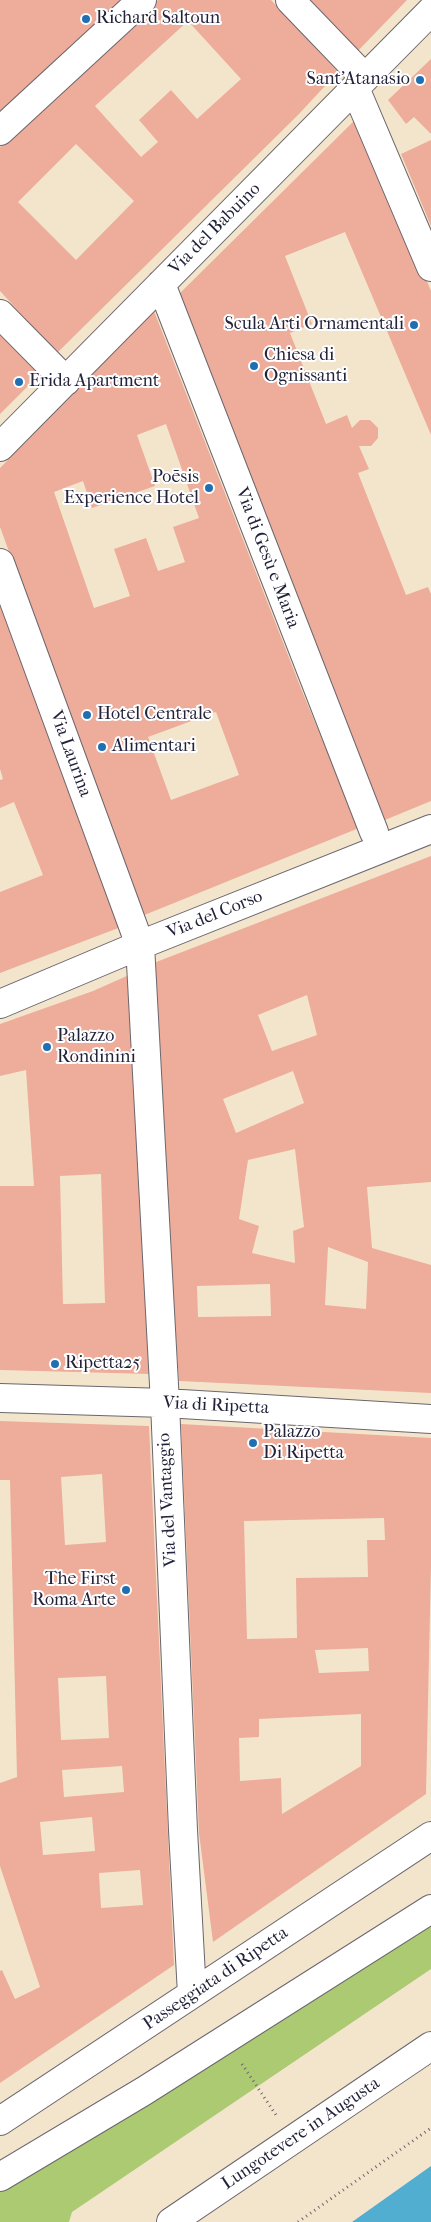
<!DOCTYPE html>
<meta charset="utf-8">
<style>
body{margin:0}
canvas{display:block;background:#f3e5cc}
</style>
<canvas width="431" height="2222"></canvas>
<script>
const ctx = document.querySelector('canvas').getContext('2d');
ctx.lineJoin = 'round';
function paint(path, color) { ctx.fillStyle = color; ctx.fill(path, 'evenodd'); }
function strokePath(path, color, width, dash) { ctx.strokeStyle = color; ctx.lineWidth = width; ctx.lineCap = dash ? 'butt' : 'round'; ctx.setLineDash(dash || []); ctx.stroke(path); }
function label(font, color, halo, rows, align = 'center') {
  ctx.font = font + ' "IM FELL French Canon",serif'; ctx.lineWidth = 4; ctx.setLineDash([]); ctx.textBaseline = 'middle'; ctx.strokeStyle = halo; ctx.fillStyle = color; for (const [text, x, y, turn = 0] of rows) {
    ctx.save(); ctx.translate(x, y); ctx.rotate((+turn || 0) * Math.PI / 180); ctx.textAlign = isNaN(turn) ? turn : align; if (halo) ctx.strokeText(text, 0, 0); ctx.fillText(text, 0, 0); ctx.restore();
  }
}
paint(new Path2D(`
 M 431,1919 L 431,1969 L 72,2212 L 69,2222 L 0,2222 L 0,2189 Z`), '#abca71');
paint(new Path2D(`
 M 431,2166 L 431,2222 L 352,2222 Z`), '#52aed0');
paint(new Path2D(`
 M 0,0 L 123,0 L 0,115 Z
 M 158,0 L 271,0 L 338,72 L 298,115 L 57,353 L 0,291 L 0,147 ZM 188,21 L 241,79 L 197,119 L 171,90 L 139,120 L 158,142 L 141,157 L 95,106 ZM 76,144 L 134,201 L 76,260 L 18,202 Z
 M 307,0 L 407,0 L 355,54 Z
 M 431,59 L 431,134 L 414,117 L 406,124 L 388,100 Z
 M 358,117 L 431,291 L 431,435 L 345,232 L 285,256 L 312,324 L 290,333 L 326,424 L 347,415 L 352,428 L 360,420 L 370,420 L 378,428 L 378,438 L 371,446 L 359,446 L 369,469 L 358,473 L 406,595 L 428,587 L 431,594 L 431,801 L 385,820 L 178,295 Z
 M 431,140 L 431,226 L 401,154 Z
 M 154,311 L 302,691 L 359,828 L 142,916 L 0,527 L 0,468 ZM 166,424 L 199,518 L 173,527 L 185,562 L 158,571 L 146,538 L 114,549 L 130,596 L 94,608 L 54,492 L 83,481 L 92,508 L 155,486 L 137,435 ZM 216,712 L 239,775 L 171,800 L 148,737 Z
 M 0,331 L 40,374 L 0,414 Z
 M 0,605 L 121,927 L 0,973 L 0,892 L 43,875 L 14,802 L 0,808 L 0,780 L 3,779 L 0,769 Z
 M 431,856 L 431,1182 L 367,1187 L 372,1248 L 431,1265 L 431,1393 L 179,1381 L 151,964 ZM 307,995 L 317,1035 L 272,1051 L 258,1015 ZM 293,1071 L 304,1103 L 236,1133 L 223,1099 ZM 295,1149 L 304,1227 L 293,1231 L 295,1263 L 252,1253 L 259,1226 L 239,1219 L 248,1160 ZM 328,1247 L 368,1262 L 366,1309 L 325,1305 ZM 270,1284 L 271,1316 L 198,1317 L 197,1286 Z
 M 129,975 L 150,1374 L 0,1370 L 0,1186 L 34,1186 L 26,1070 L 0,1076 L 0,1024 L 93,991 ZM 101,1174 L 105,1303 L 63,1304 L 60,1176 Z
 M 0,1421 L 149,1426 L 174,1965 L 0,2083 L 0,1971 L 2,1970 L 15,1999 L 40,1987 L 0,1866 L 0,1783 L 17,1777 L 10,1480 L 0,1480 ZM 102,1474 L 106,1542 L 65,1545 L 61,1477 ZM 106,1676 L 109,1738 L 61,1740 L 58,1678 ZM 122,1766 L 124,1792 L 64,1797 L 62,1770 ZM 92,1817 L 95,1851 L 43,1855 L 40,1822 ZM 140,1870 L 143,1905 L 101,1908 L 99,1873 Z
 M 181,1424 L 431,1438 L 431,1565 L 426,1794 L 213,1942 L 199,1833 ZM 384,1518 L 385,1540 L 367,1540 L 368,1577 L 296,1578 L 297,1638 L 247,1639 L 244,1521 ZM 368,1648 L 369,1671 L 319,1673 L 315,1650 ZM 361,1714 L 361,1766 L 282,1814 L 281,1778 L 240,1781 L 239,1738 L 259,1737 L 259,1719 Z`), '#eead9a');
const street = new Path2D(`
 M 290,0 L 365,78
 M 355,88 L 431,267
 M 0,131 L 142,0
 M 161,284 L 374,832
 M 0,314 L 66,381
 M 0,447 L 431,11
 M 0,563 L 140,945 L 165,1403 L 183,1830 L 192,1994
 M 0,1004 L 140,945 L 431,829
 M 0,1398 L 165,1403 L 431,1419
 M 0,2121 L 431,1836`);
const primary = new Path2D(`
 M 0,2177 L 144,2091 L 431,1909
 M 171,2222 L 431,2046`);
strokePath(street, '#6b666e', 30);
strokePath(primary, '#6b666e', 30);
strokePath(new Path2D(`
 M 242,2064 L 276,2115
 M 298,2222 L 431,2128`), '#6b666e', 3, [1, 4]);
strokePath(street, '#fff', 28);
strokePath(primary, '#fff', 28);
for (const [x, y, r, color] of [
 [86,19,5,"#1f6fb2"],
 [420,80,5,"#1f6fb2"],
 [414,325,5,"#1f6fb2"],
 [254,366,5,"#1f6fb2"],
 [19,382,5,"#1f6fb2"],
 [209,488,5,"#1f6fb2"],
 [87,715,5,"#1f6fb2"],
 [102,747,5,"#1f6fb2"],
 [47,1047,5,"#1f6fb2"],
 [55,1364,5,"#1f6fb2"],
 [253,1443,5,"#1f6fb2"],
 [126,1590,5,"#1f6fb2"]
]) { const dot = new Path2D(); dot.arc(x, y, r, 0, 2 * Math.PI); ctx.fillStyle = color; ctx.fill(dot); strokePath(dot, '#fff', 2); }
label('18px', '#22223b', '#fff', [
 ["Richard Saltoun",96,19],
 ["Sant'Atanasio",410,80,"right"],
 ["Scula Arti Ornamentali",404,325,"right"],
 ["Chiesa di",264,356],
 ["Ognissanti",264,377],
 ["Erida Apartment",29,382],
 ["Poēsis",199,478,"right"],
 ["Experience Hotel",199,499,"right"],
 ["Hotel Centrale",97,715],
 ["Alimentari",112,747],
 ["Palazzo",57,1037],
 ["Rondinini",57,1058],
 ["Ripetta25",65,1364],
 ["Palazzo",263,1433],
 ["Di Ripetta",263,1454],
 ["The First",116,1580,"right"],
 ["Roma Arte",116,1601,"right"]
], 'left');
label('18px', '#22223b', '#fff', [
 ["Via del Babuino",215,229,-45],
 ["Via di Gesù e Maria",267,558,69],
 ["Via Laurina",70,754,70],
 ["Via del Corso",215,915,-22],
 ["Via di Ripetta",216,1406,3],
 ["Via del Vantaggio",168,1500,-93],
 ["Passeggiata di Ripetta",216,1979,-34],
 ["Lungotevere in Augusta",301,2134,-34]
]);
</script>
